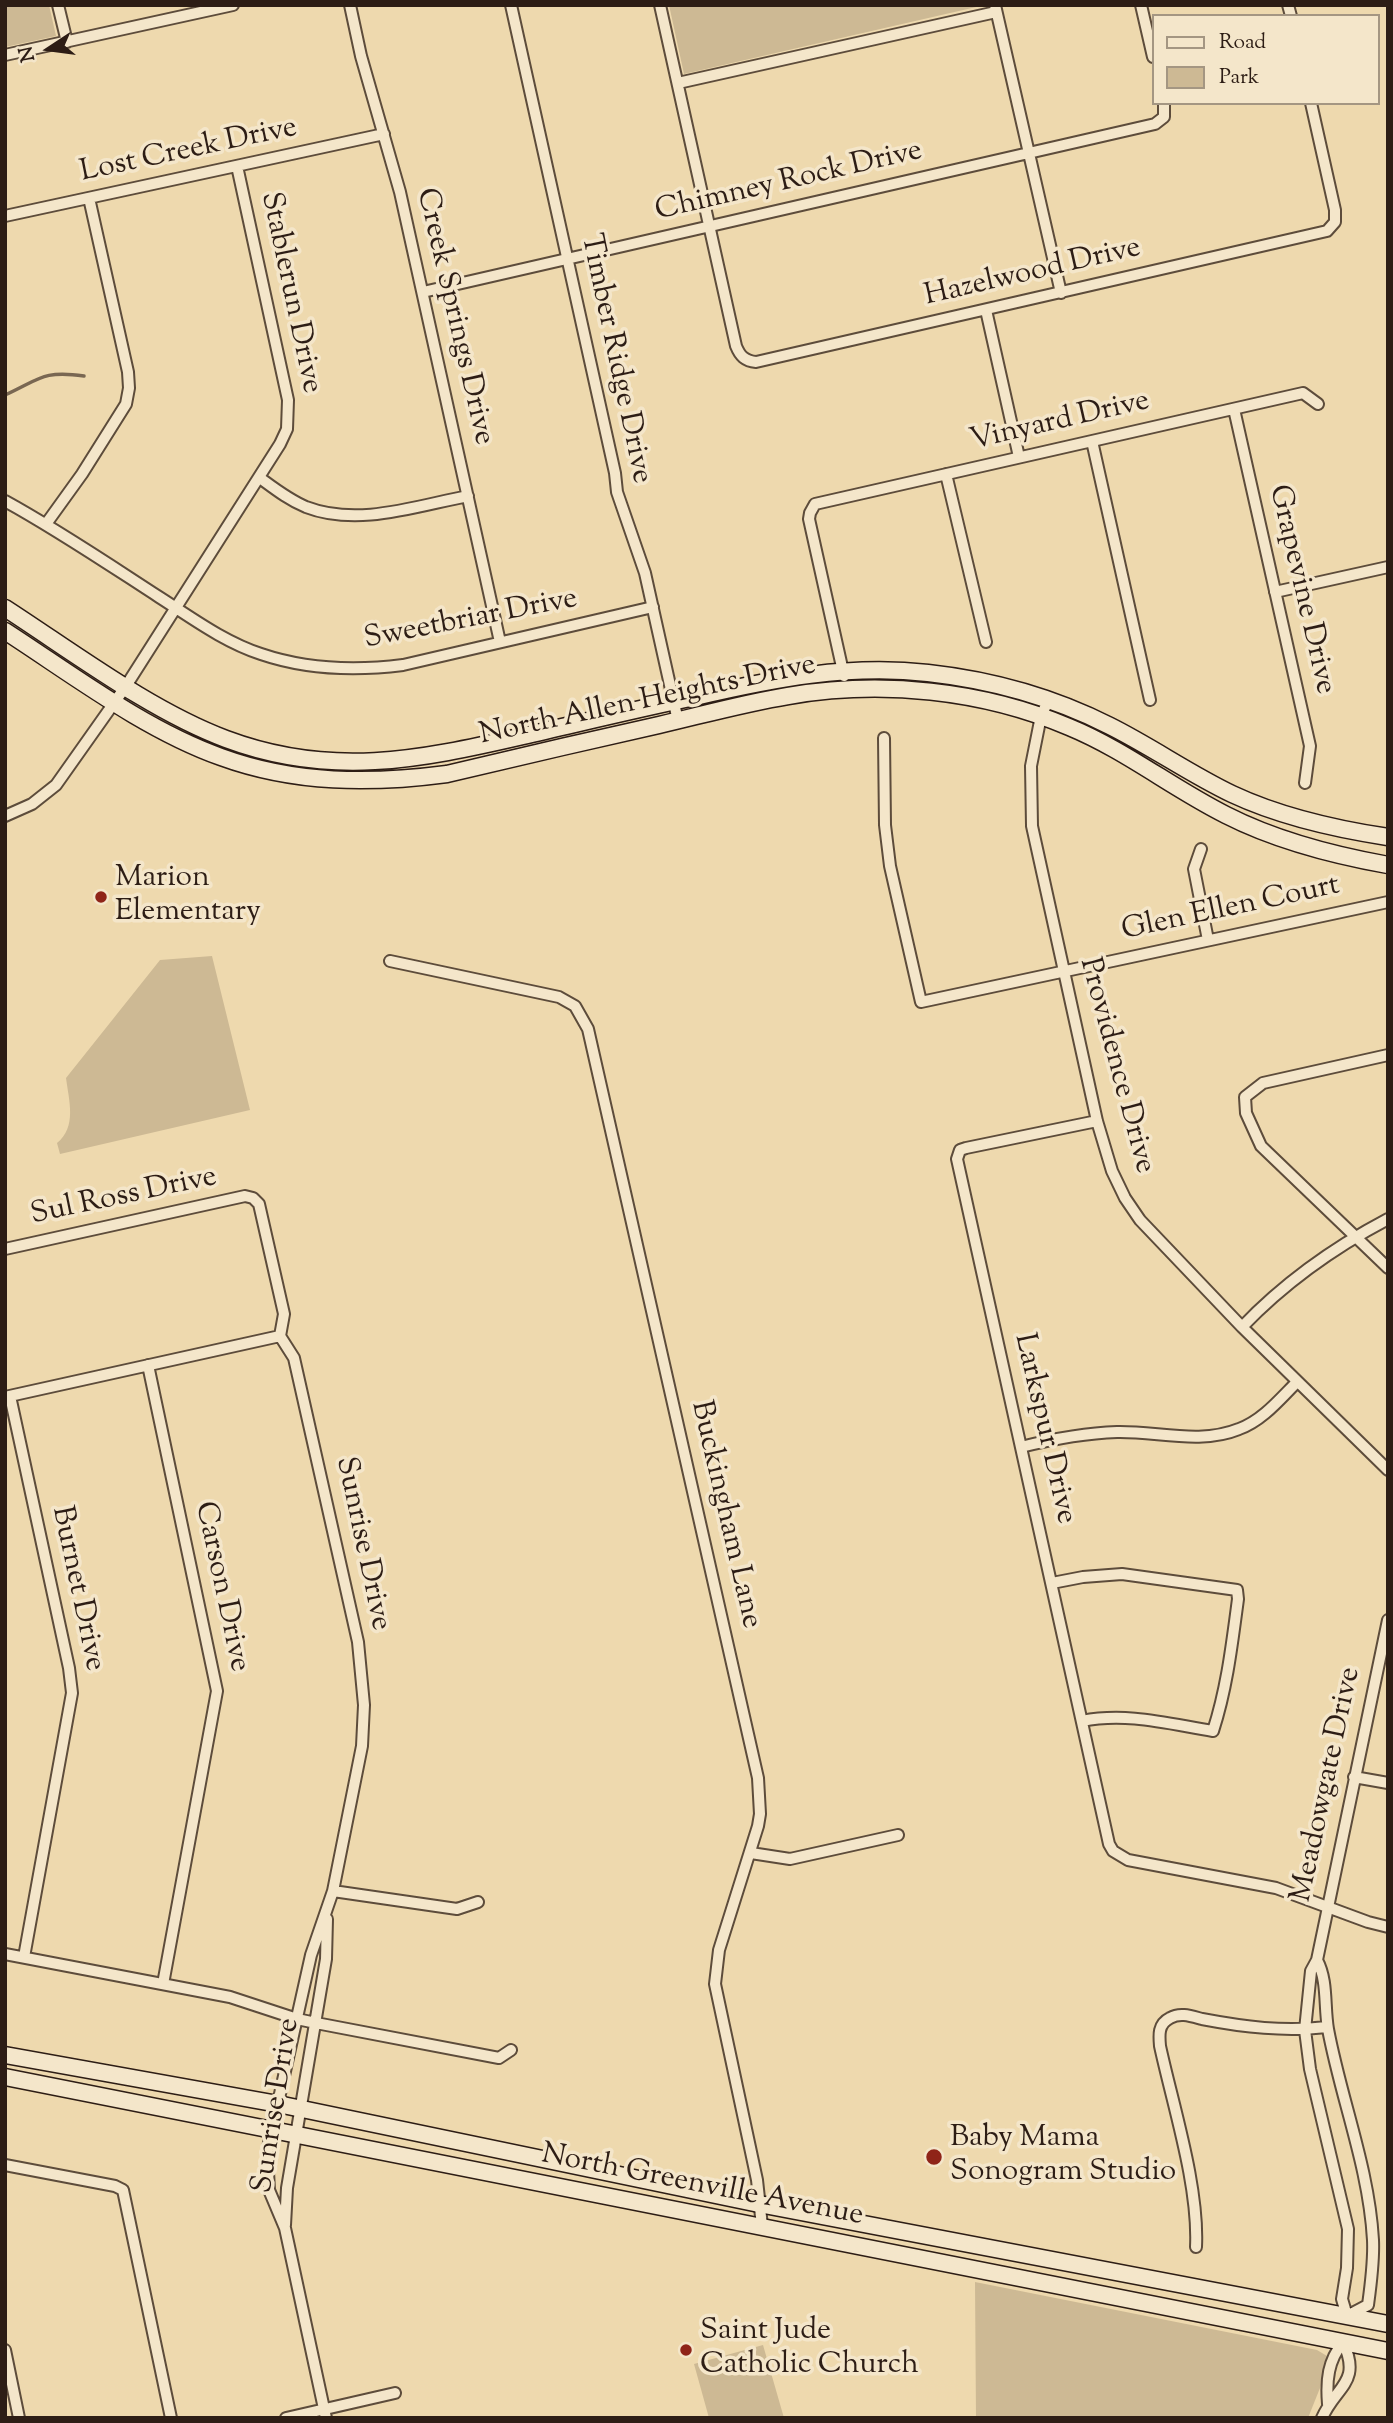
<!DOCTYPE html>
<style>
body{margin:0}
#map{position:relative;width:1393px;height:2423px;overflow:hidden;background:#eed9ae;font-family:"Sorts Mill Goudy",serif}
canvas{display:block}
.frame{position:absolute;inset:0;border:7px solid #2d1d15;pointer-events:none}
.legend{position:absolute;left:1152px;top:14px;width:228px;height:91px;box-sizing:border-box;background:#f4e6ca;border:2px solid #a49682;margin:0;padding:9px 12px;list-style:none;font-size:21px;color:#2d1d15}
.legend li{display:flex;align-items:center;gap:14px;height:35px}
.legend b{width:35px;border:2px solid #a49682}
.north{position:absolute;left:14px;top:14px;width:70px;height:70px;-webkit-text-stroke:5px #f4e6ca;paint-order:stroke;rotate:257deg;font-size:19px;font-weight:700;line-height:28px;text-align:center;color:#2d1d15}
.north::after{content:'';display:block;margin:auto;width:24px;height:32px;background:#2d1d15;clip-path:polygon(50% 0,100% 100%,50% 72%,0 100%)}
</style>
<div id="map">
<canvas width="1393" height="2423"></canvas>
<div class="frame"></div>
<ul class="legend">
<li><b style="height:9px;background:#f4e6ca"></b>Road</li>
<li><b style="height:19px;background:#cdb994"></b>Park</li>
</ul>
<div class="north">N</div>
</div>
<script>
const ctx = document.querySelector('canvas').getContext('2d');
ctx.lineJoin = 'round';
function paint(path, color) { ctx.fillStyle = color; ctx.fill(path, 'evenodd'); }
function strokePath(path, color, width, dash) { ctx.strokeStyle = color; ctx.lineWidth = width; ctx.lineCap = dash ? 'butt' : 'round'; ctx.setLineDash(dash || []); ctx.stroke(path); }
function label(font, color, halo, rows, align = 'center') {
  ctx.font = font + ' "Sorts Mill Goudy",serif'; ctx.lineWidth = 7; ctx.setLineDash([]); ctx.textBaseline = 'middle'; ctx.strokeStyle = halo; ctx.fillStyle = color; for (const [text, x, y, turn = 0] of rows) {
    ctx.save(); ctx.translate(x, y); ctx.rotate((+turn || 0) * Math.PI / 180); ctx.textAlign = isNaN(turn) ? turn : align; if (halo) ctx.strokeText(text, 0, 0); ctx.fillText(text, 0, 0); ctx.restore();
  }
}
paint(new Path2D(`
 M 5,5 L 49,5 L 56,36 L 5,47 Z
 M 669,5 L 985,5 L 684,74 Z
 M 212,956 L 250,1110 L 60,1154 L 57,1143 C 77,1127 69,1101 66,1078 L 160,960 Z
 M 975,2282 L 1317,2350 L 1327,2356 L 1322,2383 L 1308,2418 L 976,2418 Z
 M 763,2345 L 784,2418 L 709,2418 L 694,2364 Z`), '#cdb994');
strokePath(new Path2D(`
 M 5,395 C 40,379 43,370 84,376`), '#796752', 3.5);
const street = new Path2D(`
 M 58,5 L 67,42
 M 350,5 L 361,56 L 400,192 L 500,642
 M 511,5 L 615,473 L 617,492 L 645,573 L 678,721
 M 660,5 L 736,346 C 740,356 745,361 756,362 L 1327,231 L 1335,222 L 1335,210 L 1311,103
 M 995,5 L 1061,293
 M 1141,5 L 1153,57
 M 1288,5 L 1291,16
 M 5,55 L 233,5
 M 678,83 L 996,12
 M 5,216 L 384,134
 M 423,292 L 1155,124 L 1164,117 L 1164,103
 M 986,310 L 1019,457
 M 1234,409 L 1310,746 L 1305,783
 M 1092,441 L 1150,700
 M 946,474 L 986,642
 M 260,478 C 275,489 289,500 306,507 C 358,527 416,506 468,496
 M 5,501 C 58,530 108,564 159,597 C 192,618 224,642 261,654 C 308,670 355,671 403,665 L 653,607
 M 46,524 L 82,474 L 126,404 L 129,388 L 128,372 L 89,198
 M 1275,592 L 1388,567
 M 844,676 L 809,519 L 810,513 L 815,504 L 1303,393 L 1318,404
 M 1049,699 L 1041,716 L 1031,766 L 1032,826 L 1097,1121 L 1112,1171 L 1125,1198 L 1140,1220 L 1242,1327 L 1388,1470
 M 884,738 L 885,825 L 890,866 L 921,1002 L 1388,902
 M 5,816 L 32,804 L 56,785 L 126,686 L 280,444 L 287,429 L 288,400 L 237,166
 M 1201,849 L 1194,869 L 1208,940
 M 390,961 L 559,997 L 575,1006 L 588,1029 L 758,1778 L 760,1814 L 758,1826 L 719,1950 L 715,1984 L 757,2180 L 762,2226
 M 1388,1055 L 1263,1083 L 1245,1097 L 1246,1113 L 1261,1146 L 1388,1268
 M 1097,1121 L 966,1148 L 960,1150 L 957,1159 L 1109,1844 L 1113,1851 L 1128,1860 L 1276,1888 L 1368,1922 L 1388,1927
 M 5,1249 L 245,1196 L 253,1198 L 259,1204 L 284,1314 L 280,1336 L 294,1358 L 358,1642 L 364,1705 L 362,1746 L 333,1891 L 311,1955 L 267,2152 L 269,2190 L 285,2228 L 326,2418
 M 1242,1327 C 1285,1282 1333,1248 1388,1219
 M 148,1365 L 217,1691 L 163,1984
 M 10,1396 L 69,1668 L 72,1693 L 24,1957
 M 5,1397 L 280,1336
 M 1021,1447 C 1053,1439 1084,1433 1117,1432 C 1157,1431 1200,1445 1239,1429 C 1262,1421 1280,1399 1297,1382
 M 1052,1583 L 1083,1577 L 1122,1574 L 1237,1590 L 1238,1599 C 1232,1644 1227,1688 1213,1731 C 1169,1724 1127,1712 1082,1721
 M 1354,1777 L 1388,1783
 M 751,1853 L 790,1859 L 898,1835
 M 333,1891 L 457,1909 L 478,1902
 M 5,1954 L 230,1997 L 297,2019 L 316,2023 L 499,2058 L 511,2050
 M 1317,1960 C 1328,1981 1324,2005 1328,2029 C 1341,2099 1369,2168 1373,2240 C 1374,2262 1371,2283 1368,2305 L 1347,2316 L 1342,2299 L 1347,2268 L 1348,2229 L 1310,2069 L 1305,2030 L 1311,1971 L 1317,1960 L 1388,1620
 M 5,2165 L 115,2186 L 123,2190 L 171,2418
 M 285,2225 L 287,2188 L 326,1959 L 327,1919
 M 1196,2247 C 1199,2186 1173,2106 1160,2046 C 1159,2035 1158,2024 1170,2018 C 1180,2012 1191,2016 1202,2019 C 1244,2027 1284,2032 1327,2027
 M 5,2350 L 19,2418
 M 286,2418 L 395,2393
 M 1322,2418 C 1336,2386 1362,2383 1343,2342 C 1328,2361 1326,2380 1328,2404`);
const secondary = new Path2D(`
 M 5,608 C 73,652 151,711 226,739 C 330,778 419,760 523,736 C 580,723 637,709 695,697 C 772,679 848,664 928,673 C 991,680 1053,697 1110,726 C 1152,747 1190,774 1232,794 C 1281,817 1335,829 1388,837
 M 5,631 C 73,675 145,730 221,757 C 295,784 371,784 447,774 C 518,757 588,741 659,725 C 702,715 745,703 788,696 C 881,680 982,690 1069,727 C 1125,750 1172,788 1226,815 C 1277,841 1332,855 1388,865
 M 5,2055 L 278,2104 L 759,2204 L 1388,2324
 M 5,2077 C 467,2166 926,2262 1388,2351`);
strokePath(street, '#5d4c3b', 14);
strokePath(secondary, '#2d1d15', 19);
strokePath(street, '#f4e6ca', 10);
strokePath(secondary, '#f4e6ca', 16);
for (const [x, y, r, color] of [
 [101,897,7,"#8f2418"],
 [934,2157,9,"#8f2418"],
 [686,2350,7,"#8f2418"]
]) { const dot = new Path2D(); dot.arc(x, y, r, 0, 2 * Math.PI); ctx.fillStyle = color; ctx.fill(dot); strokePath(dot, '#f4e6ca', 2.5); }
label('30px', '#2d1d15', '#f4e6ca', [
 ["Lost Creek Drive",189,152,-12],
 ["Chimney Rock Drive",789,183,-13],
 ["Hazelwood Drive",1033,274,-13],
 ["Stablerun Drive",289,293,78],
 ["Creek Springs Drive",453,317,77],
 ["Timber Ridge Drive",614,359,78],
 ["Vinyard Drive",1060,423,-13],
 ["Grapevine Drive",1300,590,77],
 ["Sweetbriar Drive",471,621,-11],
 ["North Allen Heights Drive",648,702,-12],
 ["Glen Ellen Court",1231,910,-12],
 ["Providence Drive",1115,1066,75],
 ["Sul Ross Drive",124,1198,-12],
 ["Larkspur Drive",1043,1429,77],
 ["Buckingham Lane",724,1515,77],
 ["Sunrise Drive",361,1544,78],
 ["Carson Drive",220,1587,78],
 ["Burnet Drive",76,1589,78],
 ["Meadowgate Drive",1328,1785,-78],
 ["Sunrise Drive",278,2106,-81],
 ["North Greenville Avenue",702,2187,11]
]);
label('30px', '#2d1d15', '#f4e6ca', [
 ["Marion",115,880],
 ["Elementary",115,914],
 ["Baby Mama",950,2140],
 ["Sonogram Studio",950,2174],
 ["Saint Jude",700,2333],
 ["Catholic Church",700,2367]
], 'left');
</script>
